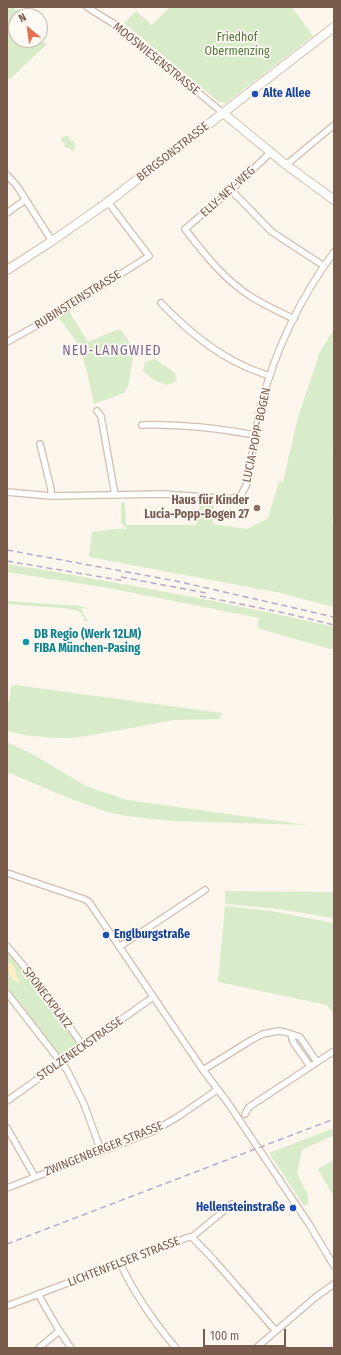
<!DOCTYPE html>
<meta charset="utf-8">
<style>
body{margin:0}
#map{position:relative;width:341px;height:1355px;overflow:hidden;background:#fdf6ec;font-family:"Fira Sans Condensed",sans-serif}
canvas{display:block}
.frame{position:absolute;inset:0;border:8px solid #7a5c4d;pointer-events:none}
.north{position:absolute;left:8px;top:8px;width:40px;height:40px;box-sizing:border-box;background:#fffaf3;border:1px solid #cabbb1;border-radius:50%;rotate:331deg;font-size:11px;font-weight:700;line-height:16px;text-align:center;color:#7a5c4d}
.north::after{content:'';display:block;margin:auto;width:14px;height:18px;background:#e76f51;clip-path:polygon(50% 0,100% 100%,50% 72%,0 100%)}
.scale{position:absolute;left:203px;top:1329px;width:83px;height:18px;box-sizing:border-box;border:2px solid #7a5c4d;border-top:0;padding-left:5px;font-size:12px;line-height:14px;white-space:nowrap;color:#7a5c4d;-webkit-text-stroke:3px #fffaf3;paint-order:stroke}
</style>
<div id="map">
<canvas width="341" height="1355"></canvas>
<div class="frame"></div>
<div class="north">N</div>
<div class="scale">100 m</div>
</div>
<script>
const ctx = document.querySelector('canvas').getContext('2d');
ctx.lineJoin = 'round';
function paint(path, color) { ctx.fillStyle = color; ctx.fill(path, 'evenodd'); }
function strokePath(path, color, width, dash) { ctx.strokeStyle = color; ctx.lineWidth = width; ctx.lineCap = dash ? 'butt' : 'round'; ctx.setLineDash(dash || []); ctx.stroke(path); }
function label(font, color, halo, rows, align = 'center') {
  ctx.font = font + ' "Fira Sans Condensed",sans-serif'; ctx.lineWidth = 3.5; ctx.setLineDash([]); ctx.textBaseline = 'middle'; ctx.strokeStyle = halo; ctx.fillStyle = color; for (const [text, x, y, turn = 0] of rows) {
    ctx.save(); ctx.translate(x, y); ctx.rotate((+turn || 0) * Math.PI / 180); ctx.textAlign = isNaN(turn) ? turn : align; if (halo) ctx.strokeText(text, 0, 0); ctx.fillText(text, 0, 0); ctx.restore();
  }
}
paint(new Path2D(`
 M 7,7 L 13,7 L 22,16 L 16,16 L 16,40 L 40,40 L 40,39 L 47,44 L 10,79 L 7,76 Z
 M 170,7 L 292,7 L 313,36 L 226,103 L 219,102 L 124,23 L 136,11 L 152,25 Z
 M 65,136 L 68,136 L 71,141 L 73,140 L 75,144 L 75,148 L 72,152 L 70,148 L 67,148 L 64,146 L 65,144 L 61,140 L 62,137 Z
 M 69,311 L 88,342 L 116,330 L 121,330 L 133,347 L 134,352 L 128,387 L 124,393 L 94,404 L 87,372 L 79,345 L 58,317 Z
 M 334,329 L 334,437 L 332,452 L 334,451 L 334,506 L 332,523 L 332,525 L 334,525 L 334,540 L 333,542 L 334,544 L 334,607 L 280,593 L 89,557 L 92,532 L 117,529 L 127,529 L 121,523 L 121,502 L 125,503 L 126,525 L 196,525 L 200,504 L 214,505 L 213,524 L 247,529 L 268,518 L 279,481 L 283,482 L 298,417 L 317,361 L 318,355 Z
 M 155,359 L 175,373 L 177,381 L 167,385 L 152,379 L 143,371 L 145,362 Z
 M 7,564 C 117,582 226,602 334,627 L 334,650 L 257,628 L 259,618 L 108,588 L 7,572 Z
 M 7,601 L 81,606 L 89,609 L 81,608 L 81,609 L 85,616 L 88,621 L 85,622 L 83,616 L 79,611 L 62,608 L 7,604 Z
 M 15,685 L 222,713 L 219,719 L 175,720 L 87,736 L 71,738 L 52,738 L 25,735 L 7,731 L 7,703 L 9,701 L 11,686 Z
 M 7,742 L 34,755 L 86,786 L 127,800 L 308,825 L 173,821 L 126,816 L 107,812 L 66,797 L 7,772 Z
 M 225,891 L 334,892 L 334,918 L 279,909 L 225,904 Z
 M 225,906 L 271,911 L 334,923 L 334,1015 L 327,1005 L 218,982 Z
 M 9,952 L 45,995 L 44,996 L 47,1001 L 48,1000 L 76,1040 L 77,1046 L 60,1058 L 7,989 L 7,954 Z
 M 334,1128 L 334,1135 L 302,1150 L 297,1174 L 308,1195 L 308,1204 L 304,1206 L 269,1153 Z
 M 334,1160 L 334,1197 L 318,1169 Z`), '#d8ecc9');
paint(new Path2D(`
 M 11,962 L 16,971 L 16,975 L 19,980 L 17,983 L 10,976 C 10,972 7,969 7,965 Z`), '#fcefc7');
const street = new Path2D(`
 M 87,7 L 122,29 L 223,113
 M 270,153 L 231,190 L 185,229 C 204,254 224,279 250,296 C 264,305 280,312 294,319
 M 286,165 L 334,125
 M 7,175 L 17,186 L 52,241
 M 231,190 L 272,232 L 324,266
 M 7,213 L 25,200
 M 161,303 C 185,328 211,351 244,366 C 252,370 261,373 270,376
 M 7,342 L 66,309 L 149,256 L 108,202
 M 97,411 L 101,416 L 115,495
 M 142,425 C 180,424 217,428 255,435
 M 40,444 L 51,489 L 51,496
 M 7,492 L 51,496 L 163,494 L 230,499 L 241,495 L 246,486 C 252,460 255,432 261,405 C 275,351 301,297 334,252
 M 7,873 L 84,899 L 89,902 L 203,1070 L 228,1103 L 309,1224 L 334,1266
 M 7,946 L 44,990 L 83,1046
 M 119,947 L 205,890
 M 7,993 L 67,1070 L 84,1104 L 101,1151
 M 291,1034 L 293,1042 L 310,1066
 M 203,1070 L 253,1039 L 263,1034 L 279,1031 L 285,1032 L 300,1037 L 317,1062
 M 7,1101 L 153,997
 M 245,1114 L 249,1107 L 334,1051
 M 7,1128 L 35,1177
 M 7,1188 L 154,1131 L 179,1116 L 217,1090
 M 192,1237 L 213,1259 L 275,1330
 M 120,1263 C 135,1295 153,1321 176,1348
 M 38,1294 L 57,1327 L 71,1348
 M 7,1306 L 189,1237 L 192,1237 L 232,1204
 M 39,1348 L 59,1331
 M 256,1348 L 317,1296 L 334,1284`);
const secondary = new Path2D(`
 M 223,113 L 285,164 L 334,200
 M 7,270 L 52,241 L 108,202 L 334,27`);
strokePath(street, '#d1beb0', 8);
strokePath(secondary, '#d6c0b0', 10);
strokePath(street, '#fff', 5.5);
strokePath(secondary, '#fff', 8);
strokePath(new Path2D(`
 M 7,550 L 176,581 L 334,617
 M 7,561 L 125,581
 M 121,577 L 206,593
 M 200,596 L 285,613 L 334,625
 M 7,1244 L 334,1119`), '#b9a8c9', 1.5, [6, 4]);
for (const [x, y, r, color] of [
 [255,94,4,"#1a4fb4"],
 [257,508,4,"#8d6e63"],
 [26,642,4,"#0f9aa8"],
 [106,935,4,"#1a4fb4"],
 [293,1208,4,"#1a4fb4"]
]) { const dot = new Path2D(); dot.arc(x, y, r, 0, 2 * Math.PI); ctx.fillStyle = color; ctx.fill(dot); strokePath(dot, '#fffaf3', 1.5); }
label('12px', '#537a41', '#fffaf3', [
 ["Friedhof",237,38],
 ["Obermenzing",237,52]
]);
label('12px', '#7a5c4d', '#fffaf3', [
 ["MOOSWIESENSTRASSE",156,59,39],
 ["BERGSONSTRASSE",173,152,-38],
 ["ELLY-NEY-WEG",228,192,-42],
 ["RUBINSTEINSTRASSE",78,300,-32],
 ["LUCIA-POPP-BOGEN",257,435,-78],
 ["SPONECKPLATZ",47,998,53],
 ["STOLZENECKSTRASSE",80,1049,-35],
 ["ZWINGENBERGER STRASSE",104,1149,-22],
 ["LICHTENFELSER STRASSE",124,1262,-21]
]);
label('bold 12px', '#164399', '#fffaf3', [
 ["Alte Allee",263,94],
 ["Englburgstraße",114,935],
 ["Hellensteinstraße",285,1208,"right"]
], 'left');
label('bold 12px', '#785e54', '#fffaf3', [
 ["Haus für Kinder",249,501],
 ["Lucia-Popp-Bogen 27",249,515]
], 'right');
label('bold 12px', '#0d838f', '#fffaf3', [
 ["DB Regio (Werk 12LM)",34,635],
 ["FIBA München-Pasing",34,649]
], 'left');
ctx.letterSpacing = '1px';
label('14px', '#846695', '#fffaf3', [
 ["NEU-LANGWIED",112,351]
]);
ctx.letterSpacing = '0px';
</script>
